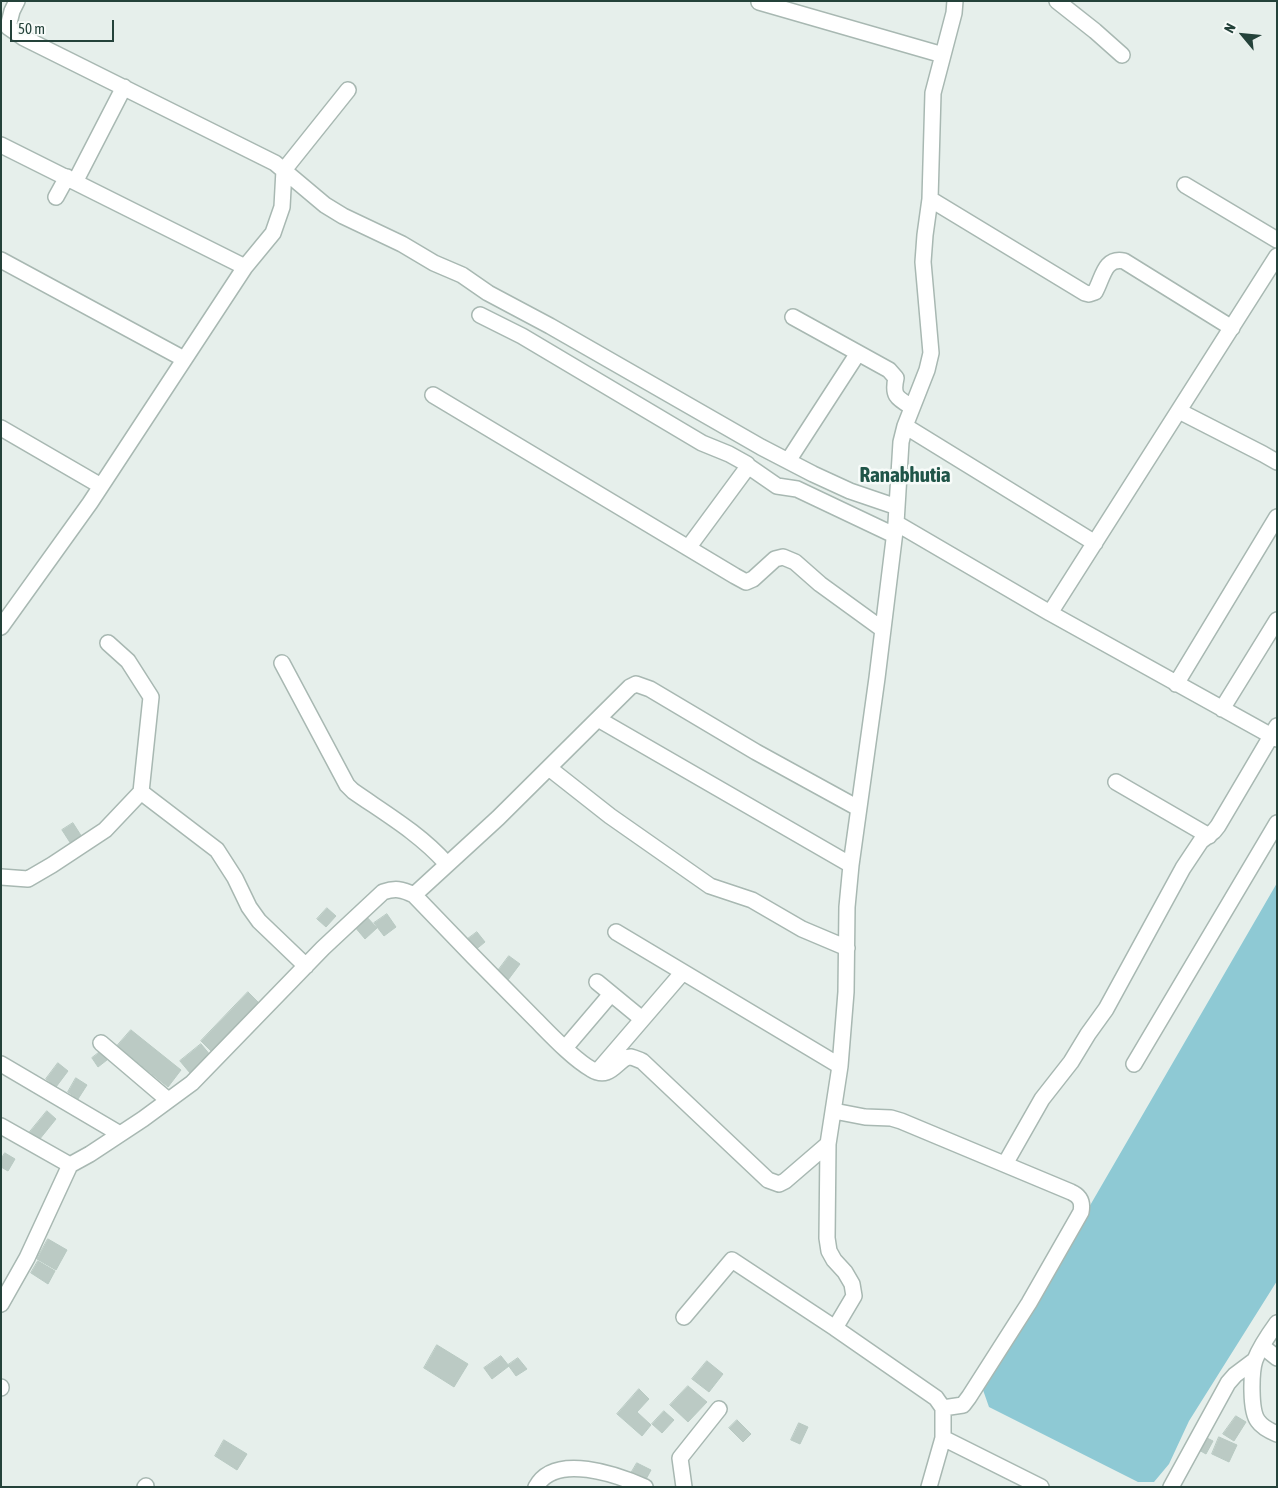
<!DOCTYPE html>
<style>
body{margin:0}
#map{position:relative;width:1278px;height:1488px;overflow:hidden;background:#e6efeb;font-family:"Asap Condensed",sans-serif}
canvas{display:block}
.frame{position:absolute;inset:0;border:2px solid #24423a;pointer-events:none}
.north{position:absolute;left:1218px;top:10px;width:50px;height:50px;-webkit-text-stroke:4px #f7fbf9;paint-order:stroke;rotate:298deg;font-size:14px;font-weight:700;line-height:20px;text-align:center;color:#24423a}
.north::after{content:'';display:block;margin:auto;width:18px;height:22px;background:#24423a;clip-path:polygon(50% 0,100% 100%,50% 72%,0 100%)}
.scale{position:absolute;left:10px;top:20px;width:104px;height:22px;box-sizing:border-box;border:2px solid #24423a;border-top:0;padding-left:6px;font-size:15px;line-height:18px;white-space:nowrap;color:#24423a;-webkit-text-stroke:4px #f7fbf9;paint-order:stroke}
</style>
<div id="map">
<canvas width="1278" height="1488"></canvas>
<div class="frame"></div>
<div class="north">N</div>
<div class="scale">50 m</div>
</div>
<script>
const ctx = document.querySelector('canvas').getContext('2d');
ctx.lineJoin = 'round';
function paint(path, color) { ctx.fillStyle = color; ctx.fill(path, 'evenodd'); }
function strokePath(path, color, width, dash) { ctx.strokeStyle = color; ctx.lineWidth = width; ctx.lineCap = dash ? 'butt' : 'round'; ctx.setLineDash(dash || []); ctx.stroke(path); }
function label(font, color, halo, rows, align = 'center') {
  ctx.font = font + ' "Asap Condensed",sans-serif'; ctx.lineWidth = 5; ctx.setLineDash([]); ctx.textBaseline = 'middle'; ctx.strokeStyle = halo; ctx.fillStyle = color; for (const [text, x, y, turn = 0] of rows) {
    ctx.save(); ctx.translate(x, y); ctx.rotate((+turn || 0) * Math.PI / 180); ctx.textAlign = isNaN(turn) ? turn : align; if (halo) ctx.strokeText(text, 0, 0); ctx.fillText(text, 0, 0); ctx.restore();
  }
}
paint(new Path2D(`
 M 1277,883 L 1277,1281 L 1189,1421 L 1169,1464 L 1154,1482 L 1138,1482 L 989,1407 L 983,1390 Z`), '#8ec9d4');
const building = new Path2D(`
 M 73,823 L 82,837 L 71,844 L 62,830 Z
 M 327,908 L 336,916 L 326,927 L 317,919 Z
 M 387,914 L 396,927 L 384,936 L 374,923 Z
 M 365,915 L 377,928 L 365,939 L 354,926 Z
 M 477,932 L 485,942 L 474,951 L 465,941 Z
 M 509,956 L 520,964 L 505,984 L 494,976 Z
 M 248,992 L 260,1004 L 213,1053 L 201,1041 Z
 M 131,1030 L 181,1070 L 168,1087 L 117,1046 Z
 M 201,1044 L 211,1056 L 190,1073 L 180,1061 Z
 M 101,1051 L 107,1060 L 98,1067 L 92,1058 Z
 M 58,1063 L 68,1071 L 56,1087 L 46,1079 Z
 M 76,1078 L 87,1085 L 78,1099 L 68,1092 Z
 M 47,1111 L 56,1119 L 39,1140 L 29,1133 Z
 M 5,1153 L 15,1159 L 8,1171 L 1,1167 L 1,1159 Z
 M 48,1239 L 67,1250 L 56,1270 L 37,1259 Z
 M 38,1261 L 55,1271 L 48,1284 L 31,1273 Z
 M 437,1345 L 468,1364 L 454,1387 L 424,1368 Z
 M 501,1356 L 509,1366 L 492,1379 L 484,1368 Z
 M 518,1358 L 527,1369 L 516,1376 L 508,1365 Z
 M 707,1361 L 723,1374 L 709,1392 L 692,1379 Z
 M 688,1386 L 707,1402 L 688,1422 L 670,1405 Z
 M 639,1389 L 649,1399 L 637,1412 L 651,1425 L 642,1436 L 617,1414 Z
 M 664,1411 L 674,1420 L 662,1433 L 652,1424 Z
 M 1236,1416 L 1246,1422 L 1234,1441 L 1223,1434 Z
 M 737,1420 L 751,1434 L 743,1442 L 729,1428 Z
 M 799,1423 L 808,1427 L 800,1444 L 791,1440 Z
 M 1203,1436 L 1213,1441 L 1206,1454 L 1197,1449 Z
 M 1219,1437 L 1237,1445 L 1229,1462 L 1212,1454 Z
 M 224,1440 L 247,1454 L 237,1470 L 215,1456 Z
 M 637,1463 L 651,1470 L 644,1483 L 630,1475 Z`);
paint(building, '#bbcac4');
strokePath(building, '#b8c9c2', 1);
const minor = new Path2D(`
 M 17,1 L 12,11 L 8,27 L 24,38 L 275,163 L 325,205 L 343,216 L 402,244 L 434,263 L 462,275 L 488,293 L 550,326 L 761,447 L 813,474 L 850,491 L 897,507
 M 1057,1 L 1095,31 L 1122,55
 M 759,2 L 943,55
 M 1,145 L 245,267
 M 75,182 L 124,87
 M 1185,185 L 1277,240
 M 56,197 L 67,177
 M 930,199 L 1085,293 L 1089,294 L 1095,292 C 1103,278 1104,257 1124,261 L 1232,328
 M 1,260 L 184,359
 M 480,315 L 522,336 L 702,443 L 729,454 L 747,464 L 747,468 L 688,548
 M 793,317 L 889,370 L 896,378 C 892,396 897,398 912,407
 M 433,395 L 735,576 L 746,582 L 753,579 L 775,559 L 783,557 L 795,562 L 820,584 L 882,629
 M 1179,411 L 1263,454 L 1277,462
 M 905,426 L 1095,543
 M 1,428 L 101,486
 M 788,461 L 858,353
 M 748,466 L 777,486 L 797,489 L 894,535
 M 896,523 L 1050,613 L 1277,739
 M 1050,613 L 1277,256
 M 1,627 L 90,503 L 245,267 L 273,233 L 282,207 L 284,170 L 348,90
 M 108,643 L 128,661 L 151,697 L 141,792
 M 282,663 L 347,785 L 353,791 C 386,814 419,833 446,863
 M 1176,684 L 1277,517
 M 1222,709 L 1277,620
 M 598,719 L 851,865
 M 549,768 L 610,816 L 710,886 L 752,900 L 802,929 L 847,948
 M 1116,782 L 1209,836
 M 1,877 L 28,879 L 52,865 L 105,830 L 141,792 L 217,850 L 235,878 L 249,907 L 259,921 L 306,966
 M 414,895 L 498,818 L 630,687 L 636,684 L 650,689 L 756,752 L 858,808
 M 616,932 L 840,1066
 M 597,982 L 642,1019
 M 101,1043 L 168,1100
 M 565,1048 L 611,994
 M 1,1064 L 120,1134
 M 1134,1064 L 1277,823
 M 597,1072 L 683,972
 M 834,1111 L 865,1117 L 891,1118 L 901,1121 L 1071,1192 C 1080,1196 1083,1202 1081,1212 L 1029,1303 L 969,1397 L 963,1405 L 943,1408
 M 1,1126 L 70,1165
 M 1005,1164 L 1042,1099 L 1071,1062 L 1088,1034 L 1106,1009 L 1183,868 L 1201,841 L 1214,831 L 1218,826 L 1277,726
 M 1,1304 L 27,1258 L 70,1165 L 90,1154 L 143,1119 L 192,1083 L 323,948 L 383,892 C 395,888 402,889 414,895 C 453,936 493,977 534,1018 C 550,1034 572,1058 591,1069 C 612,1082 618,1056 631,1057 C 635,1058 639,1060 642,1061 L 768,1180 L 779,1184 L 785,1181 L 828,1144
 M 684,1317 L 732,1260 L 835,1328
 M 1277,1323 C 1269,1334 1260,1347 1255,1360 C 1251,1372 1250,1411 1258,1421 C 1262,1427 1270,1431 1277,1434
 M 1262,1346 L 1277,1358
 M 1,1387 L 1,1388
 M 943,1438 L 1041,1487
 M 145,1487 L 146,1486
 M 536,1487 C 555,1452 618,1475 645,1487
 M 684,1487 L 680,1458 L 719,1409
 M 929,1487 L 943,1438 L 943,1408 L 936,1398 L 835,1328 L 854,1296 L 852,1284 L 845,1272 L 834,1260 L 829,1251 L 827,1238 L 828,1144 L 840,1066 L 846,992 L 847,907 L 851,865 L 877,678 L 896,523 L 901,442 L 905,426 L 927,370 L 931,353 L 923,262 L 925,235 L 930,199 L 933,93 L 954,13 L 955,1
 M 1171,1487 L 1228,1383 L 1235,1375 L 1255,1360`);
strokePath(minor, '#a8b8b2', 18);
strokePath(minor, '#fff', 15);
label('bold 21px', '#1f5548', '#f7fbf9', [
 ["Ranabhutia",905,475]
]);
</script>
